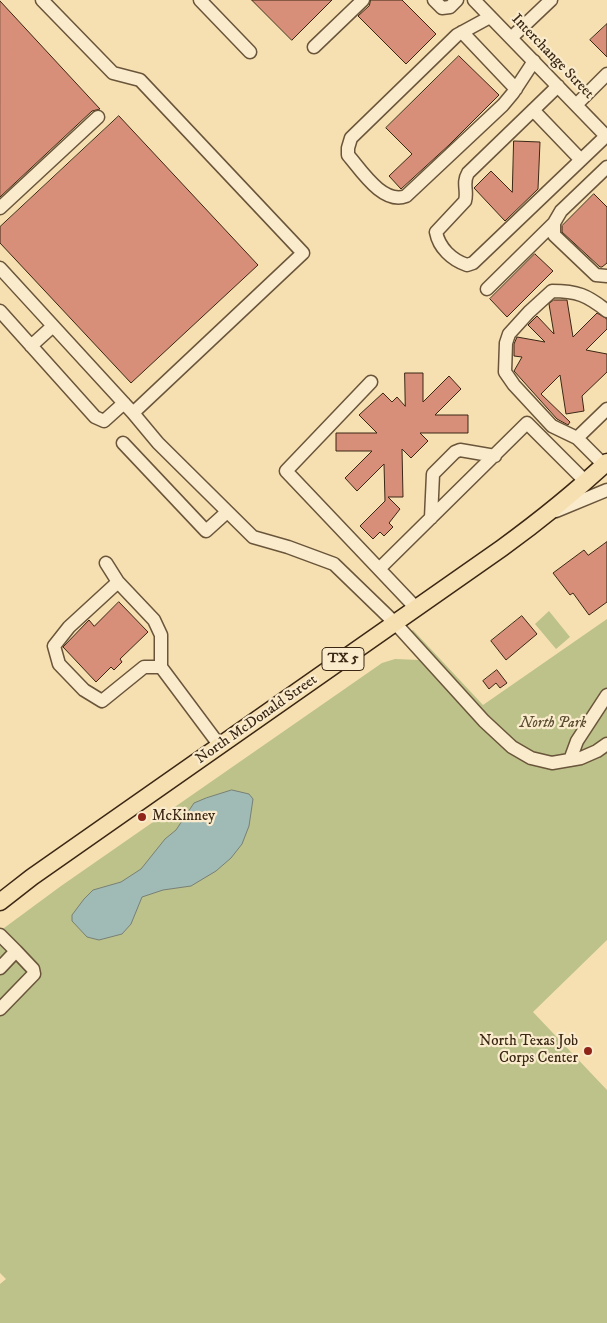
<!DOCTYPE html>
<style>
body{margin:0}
canvas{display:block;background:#f6e0b1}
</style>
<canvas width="607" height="1323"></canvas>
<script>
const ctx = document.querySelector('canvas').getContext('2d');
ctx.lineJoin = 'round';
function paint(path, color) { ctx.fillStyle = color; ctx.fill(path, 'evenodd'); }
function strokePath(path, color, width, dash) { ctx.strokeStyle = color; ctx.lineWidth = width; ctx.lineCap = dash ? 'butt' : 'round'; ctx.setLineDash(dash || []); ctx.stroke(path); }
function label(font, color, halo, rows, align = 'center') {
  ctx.font = font + ' "IM FELL DW Pica",serif'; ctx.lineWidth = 4.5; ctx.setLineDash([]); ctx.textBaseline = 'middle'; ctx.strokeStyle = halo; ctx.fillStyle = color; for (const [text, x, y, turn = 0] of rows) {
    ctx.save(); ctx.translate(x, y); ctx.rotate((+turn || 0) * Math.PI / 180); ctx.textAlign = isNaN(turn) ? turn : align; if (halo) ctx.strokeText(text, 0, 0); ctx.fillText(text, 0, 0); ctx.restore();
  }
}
paint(new Path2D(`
 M 549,611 L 570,637 L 556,649 L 535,624 Z
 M 607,619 L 607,940 L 533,1012 L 607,1090 L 607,1323 L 0,1323 L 0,1284 L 6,1279 L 0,1273 L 0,931 L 61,886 L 382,663 L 395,659 L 420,660 L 401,639 L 413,630 L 483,705 Z`), '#bdc28a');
const water = new Path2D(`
 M 232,790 L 249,794 L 253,799 L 249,826 L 242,844 L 231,858 L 216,871 L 191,886 L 163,890 L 142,897 L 131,924 L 122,934 L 99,940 L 87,937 L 72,921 L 72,915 L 84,899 L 93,890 L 121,882 L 141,869 L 165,839 L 176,830 L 194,803 L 206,798 Z`);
paint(water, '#a0bbb5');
strokePath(water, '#788075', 1);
const building = new Path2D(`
 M 252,0 L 332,0 L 292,40 Z
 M 371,0 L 402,0 L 436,34 L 406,64 L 358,16 L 369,6 Z
 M 0,1 L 100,109 L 92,111 L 0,197 Z
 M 607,24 L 607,57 L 590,40 Z
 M 459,56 L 499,95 L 449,145 L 401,189 L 389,176 L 412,154 L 386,128 Z
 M 119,116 L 258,265 L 131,383 L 0,243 L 0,227 Z
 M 514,141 L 540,142 L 538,189 L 505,221 L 474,188 L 491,171 L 512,192 Z
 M 594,194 L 607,207 L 607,263 L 602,267 L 600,267 L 562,232 L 562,226 Z
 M 535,254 L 553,271 L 507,317 L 490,299 Z
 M 554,300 L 567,300 L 573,337 L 597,313 L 607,319 L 607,329 L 586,350 L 607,354 L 607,372 L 582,396 L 584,411 L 566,414 L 560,375 L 541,394 L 570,422 L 568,425 L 557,419 L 514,371 L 522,357 L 514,356 L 514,344 L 517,337 L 545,342 L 528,325 L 537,316 L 554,334 L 549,304 Z
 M 405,373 L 423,373 L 423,402 L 449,376 L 461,389 L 435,415 L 468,415 L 468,433 L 420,433 L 428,441 L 411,458 L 402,449 L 403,497 L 388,497 L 400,509 L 389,523 L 393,527 L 384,536 L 380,532 L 373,539 L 360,526 L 385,501 L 384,464 L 357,491 L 345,478 L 372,451 L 336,451 L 336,433 L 377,433 L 359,415 L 383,393 L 392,402 L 397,397 L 405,406 Z
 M 607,542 L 607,602 L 589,615 L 573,593 L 570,595 L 553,573 L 584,550 L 588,555 Z
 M 119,602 L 148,632 L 120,659 L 122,662 L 114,670 L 111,667 L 96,682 L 63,647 L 89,620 L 94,626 Z
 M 522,616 L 537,634 L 506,660 L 491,641 Z
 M 497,670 L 507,683 L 500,688 L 496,683 L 489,689 L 483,681 Z`);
paint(building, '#d78f79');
strokePath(building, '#3b2714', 1);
const minor = new Path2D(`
 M 42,0 L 113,73 L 140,80 L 303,253 L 133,413
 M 200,0 L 250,52
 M 434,0 L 442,8 L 450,7 L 457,0
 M 474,0 L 607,137
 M 490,17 L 457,35 L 351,138 L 348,148 L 348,155 C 361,170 383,205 406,196 L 503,105 L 513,93 L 534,61
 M 462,32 L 516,89
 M 511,38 L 551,0
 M 314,47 L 363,0
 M 558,86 L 468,173 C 462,183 468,191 465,201 L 436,232 C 439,248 452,260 467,265 L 473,263 L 606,136
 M 576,105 L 607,74
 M 533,110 L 581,160
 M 607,167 L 561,211 L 554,223 L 554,235 L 596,275 L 607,276
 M 0,208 L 98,117
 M 0,268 L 133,413 L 158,443 L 253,537 L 288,547 L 334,564 L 395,623 L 484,721 L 512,747 L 531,758 L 552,763 L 581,758 L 597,751 L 607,744
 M 487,289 L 554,223
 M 0,311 L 95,417 L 104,421 L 124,403
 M 31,346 L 53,326
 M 371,382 L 286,471 L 416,608
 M 577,438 L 552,426 L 514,385 L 505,372 L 506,343 L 509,334 L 529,312 L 552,291 C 577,291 587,295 607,311
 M 123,443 L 206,531 L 227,512
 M 604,465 L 577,438 L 607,409
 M 556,511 L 607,490
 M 431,518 L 433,474 L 455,452 L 460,450 L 495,456
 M 106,563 L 118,582 L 154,620 L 161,635 L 161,667 L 220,746
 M 379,569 L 527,423 L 586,482
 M 118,582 L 69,627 L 54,646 L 59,664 L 84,690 L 102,701 L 144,667 L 161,667
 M 570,760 L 577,741 L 607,695
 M 0,935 L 16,951
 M 0,968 L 16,951 L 33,969 L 34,974 L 0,1009`);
const major = new Path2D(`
 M 0,902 L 32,877 L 502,548 C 539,521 574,493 607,462`);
strokePath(minor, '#6a553b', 15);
strokePath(major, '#3b2714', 19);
strokePath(minor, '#f9ebcc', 12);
strokePath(major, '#f6e0b1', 16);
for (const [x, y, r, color] of [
 [142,817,5,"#8f2418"],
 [588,1051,5,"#8f2418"]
]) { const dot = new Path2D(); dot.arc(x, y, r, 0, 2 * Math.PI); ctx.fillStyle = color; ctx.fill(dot); strokePath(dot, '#f9ebcc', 2); }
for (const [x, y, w] of [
 [343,659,42]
]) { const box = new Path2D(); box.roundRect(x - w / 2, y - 11.5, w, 23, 4); ctx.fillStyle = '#f9ebcc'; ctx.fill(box); strokePath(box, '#3b2714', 1); }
label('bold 14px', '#3b2714', null, [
 ["TX 5",343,659]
]);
label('15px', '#3b2714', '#f9ebcc', [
 ["Interchange Street",552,57,46],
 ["North McDonald Street",257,720,-35]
]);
label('italic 15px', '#5c4e32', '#f9ebcc', [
 ["North Park",553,724]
]);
label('15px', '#3b2714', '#f9ebcc', [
 ["McKinney",152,817],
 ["North Texas Job",578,1042,"right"],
 ["Corps Center",578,1059,"right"]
], 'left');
</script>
